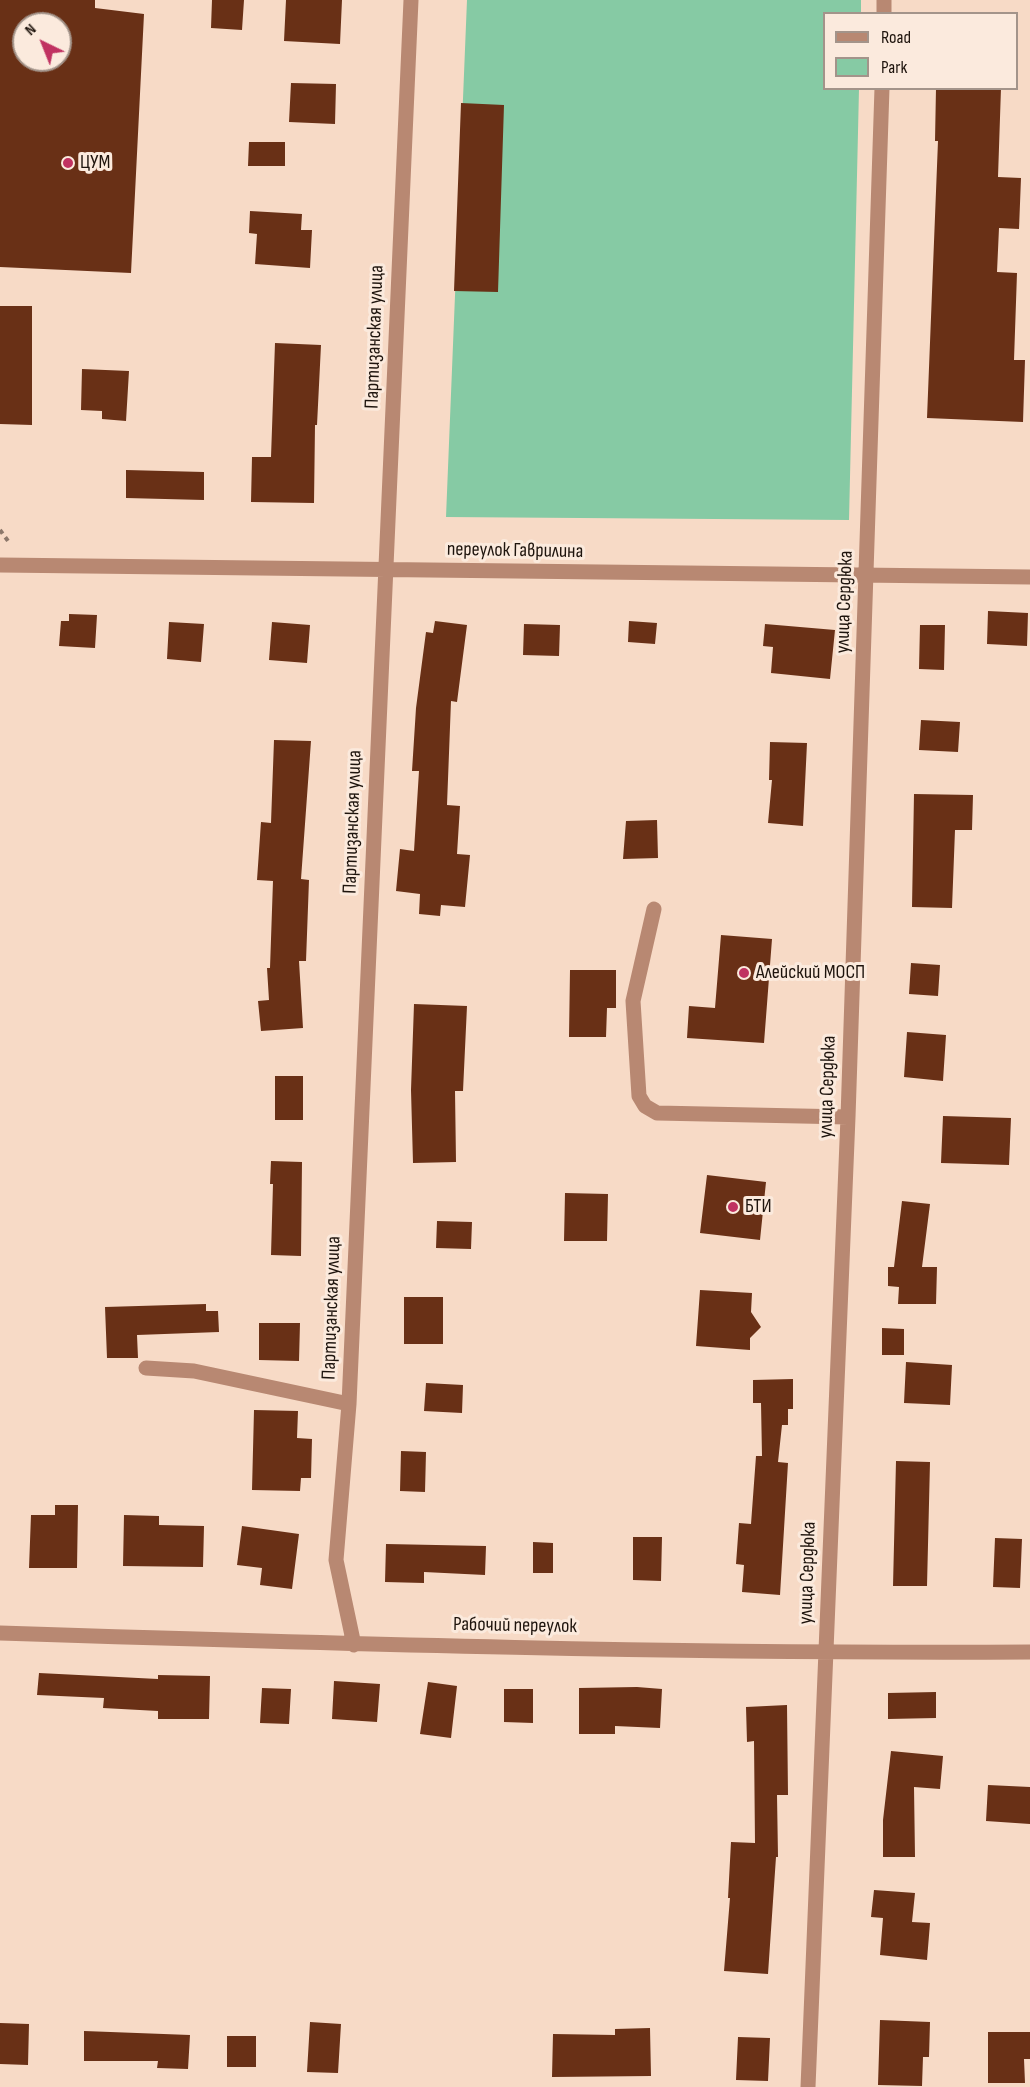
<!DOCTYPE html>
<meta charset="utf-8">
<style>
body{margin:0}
#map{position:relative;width:1030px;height:2087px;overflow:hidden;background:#f7dac6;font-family:"Sofia Sans Condensed",sans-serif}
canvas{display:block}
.legend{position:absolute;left:823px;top:12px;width:195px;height:78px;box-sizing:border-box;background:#fbeadd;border:2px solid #a3948a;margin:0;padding:8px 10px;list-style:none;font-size:18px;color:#1e140d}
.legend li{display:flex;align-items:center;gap:12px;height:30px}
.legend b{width:30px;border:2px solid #a3948a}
.north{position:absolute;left:12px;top:12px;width:60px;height:60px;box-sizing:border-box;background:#fbeadd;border:2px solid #a3948a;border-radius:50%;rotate:317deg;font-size:16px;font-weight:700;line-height:24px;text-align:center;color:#1e140d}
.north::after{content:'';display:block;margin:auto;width:21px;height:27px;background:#c03261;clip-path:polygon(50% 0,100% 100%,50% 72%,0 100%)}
</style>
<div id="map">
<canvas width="1030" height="2087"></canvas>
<ul class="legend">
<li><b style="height:8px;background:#b88872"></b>Road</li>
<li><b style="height:16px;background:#86caa4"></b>Park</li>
</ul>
<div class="north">N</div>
</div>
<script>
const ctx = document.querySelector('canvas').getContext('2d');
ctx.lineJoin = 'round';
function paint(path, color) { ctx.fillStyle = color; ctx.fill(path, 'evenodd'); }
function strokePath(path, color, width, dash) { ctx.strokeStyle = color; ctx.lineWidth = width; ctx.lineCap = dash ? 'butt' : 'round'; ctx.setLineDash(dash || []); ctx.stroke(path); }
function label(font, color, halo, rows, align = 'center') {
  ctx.font = font + ' "Sofia Sans Condensed",sans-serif'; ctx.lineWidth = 6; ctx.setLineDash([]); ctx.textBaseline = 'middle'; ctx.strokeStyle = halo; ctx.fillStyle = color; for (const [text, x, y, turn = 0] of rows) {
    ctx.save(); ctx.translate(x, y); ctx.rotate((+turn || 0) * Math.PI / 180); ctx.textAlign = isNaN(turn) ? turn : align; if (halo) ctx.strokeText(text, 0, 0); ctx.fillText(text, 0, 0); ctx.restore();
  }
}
paint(new Path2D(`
 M 467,0 L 861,0 L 861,13 L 824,14 L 824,88 L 859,89 L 849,520 L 446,517 Z`), '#86caa4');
paint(new Path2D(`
 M 0,0 L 95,0 L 95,8 L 144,14 L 131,273 L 0,267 ZM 24,24 L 60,24 L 60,60 L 24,60 Z
 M 212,0 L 244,0 L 242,30 L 211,28 Z
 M 286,0 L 342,0 L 340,44 L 284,41 Z
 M 291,83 L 336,84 L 335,124 L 289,122 Z
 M 936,88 L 1001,88 L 998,177 L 1021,178 L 1019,229 L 999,228 L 997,272 L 1017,273 L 1014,360 L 1025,360 L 1023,422 L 927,418 L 938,141 L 935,141 Z
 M 461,103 L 504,105 L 498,292 L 454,291 Z
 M 249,142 L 285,142 L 285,166 L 248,166 Z
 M 250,211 L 302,214 L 301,230 L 312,230 L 310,268 L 255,264 L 257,234 L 249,233 Z
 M 0,306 L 32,306 L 32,425 L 0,424 Z
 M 275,343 L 321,345 L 317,425 L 315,425 L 314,503 L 251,502 L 252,457 L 271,457 Z
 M 82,369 L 129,371 L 126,421 L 102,419 L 102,411 L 81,410 Z
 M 126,470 L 204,472 L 204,500 L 126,498 Z
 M 988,611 L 1028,613 L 1027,646 L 987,644 Z
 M 69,614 L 97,615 L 95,648 L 59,646 L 61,621 L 69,621 Z
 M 435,621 L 467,625 L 457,702 L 451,701 L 447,805 L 460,806 L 457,854 L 470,855 L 465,907 L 441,905 L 440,916 L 419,914 L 420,894 L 396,891 L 400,849 L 414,851 L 419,771 L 412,771 L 416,708 L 426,632 L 433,633 Z
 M 629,621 L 657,623 L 655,644 L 628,642 Z
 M 169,622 L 204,624 L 201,662 L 167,659 Z
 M 272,622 L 310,625 L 307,663 L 269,660 Z
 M 524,624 L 560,625 L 559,656 L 523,655 Z
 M 765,624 L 835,630 L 830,679 L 771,673 L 773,647 L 763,646 Z
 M 920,625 L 945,625 L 944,670 L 919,669 Z
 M 921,720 L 960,722 L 958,752 L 919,750 Z
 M 274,740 L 311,741 L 301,879 L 309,880 L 306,961 L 299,961 L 303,1028 L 261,1031 L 258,1001 L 269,1000 L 267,968 L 270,968 L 273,881 L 257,880 L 261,822 L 271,823 Z
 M 770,742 L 807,743 L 803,826 L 768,823 L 772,780 L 769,780 Z
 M 914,794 L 973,795 L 972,830 L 955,830 L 952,908 L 912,907 Z
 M 657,820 L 658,858 L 623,859 L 626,821 Z
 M 721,935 L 772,939 L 764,1043 L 687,1038 L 689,1006 L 715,1008 Z
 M 911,963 L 940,965 L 938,996 L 909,994 Z
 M 570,970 L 616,970 L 616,1008 L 607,1008 L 606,1037 L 569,1037 Z
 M 414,1004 L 467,1006 L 463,1091 L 455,1091 L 456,1162 L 413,1163 L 411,1090 Z
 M 907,1032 L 946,1035 L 943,1081 L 904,1077 Z
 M 275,1076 L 303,1076 L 303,1120 L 275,1120 Z
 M 943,1116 L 1011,1118 L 1009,1165 L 941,1163 Z
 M 271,1161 L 302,1162 L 301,1256 L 271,1255 L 273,1184 L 270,1184 Z
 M 707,1175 L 766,1182 L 760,1240 L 700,1233 Z
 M 565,1193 L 608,1194 L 607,1241 L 564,1241 Z
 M 902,1201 L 930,1204 L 922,1267 L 937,1267 L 936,1304 L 898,1304 L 899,1287 L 888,1286 L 888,1267 L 894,1267 Z
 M 437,1221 L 472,1222 L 471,1249 L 436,1248 Z
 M 700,1290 L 752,1293 L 751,1312 L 761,1327 L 750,1338 L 750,1350 L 696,1346 Z
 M 404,1297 L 443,1297 L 443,1344 L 404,1344 Z
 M 206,1304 L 206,1311 L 218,1311 L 219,1332 L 137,1335 L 138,1358 L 107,1358 L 105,1307 Z
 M 259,1323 L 300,1323 L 299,1361 L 259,1360 Z
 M 882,1328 L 904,1329 L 904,1355 L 882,1355 Z
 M 906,1362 L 952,1365 L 950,1405 L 904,1403 Z
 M 793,1379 L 793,1409 L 788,1409 L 788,1425 L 782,1425 L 778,1462 L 788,1463 L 780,1595 L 742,1592 L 744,1565 L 736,1564 L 739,1523 L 751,1524 L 756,1456 L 762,1456 L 761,1403 L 753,1403 L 753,1380 Z
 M 426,1383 L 463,1385 L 462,1413 L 424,1411 Z
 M 254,1410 L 298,1411 L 297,1438 L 312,1439 L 311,1478 L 301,1478 L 300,1491 L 252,1490 Z
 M 401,1451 L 426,1452 L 425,1492 L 400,1491 Z
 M 896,1461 L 930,1462 L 927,1586 L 893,1586 Z
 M 55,1505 L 78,1505 L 77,1568 L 29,1568 L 31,1515 L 55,1515 Z
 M 124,1515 L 159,1516 L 159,1525 L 204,1526 L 203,1567 L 123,1566 Z
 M 242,1526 L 299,1534 L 292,1589 L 260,1585 L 262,1568 L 237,1565 Z
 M 633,1537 L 662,1537 L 661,1581 L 633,1580 Z
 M 995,1538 L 1022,1539 L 1020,1588 L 993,1587 Z
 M 533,1542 L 553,1543 L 553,1573 L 533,1573 Z
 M 386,1544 L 486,1546 L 485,1575 L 424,1572 L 424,1583 L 385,1582 Z
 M 39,1673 L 158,1679 L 158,1675 L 210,1676 L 209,1719 L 158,1719 L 158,1711 L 103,1708 L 104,1698 L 37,1695 Z
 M 334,1681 L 380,1684 L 377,1722 L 332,1719 Z
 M 428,1682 L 457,1686 L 451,1738 L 420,1734 Z
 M 637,1687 L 662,1689 L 660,1728 L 615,1726 L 615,1734 L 579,1734 L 579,1688 Z
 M 262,1688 L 291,1689 L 289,1724 L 260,1723 Z
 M 504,1689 L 533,1689 L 533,1723 L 504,1722 Z
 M 936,1692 L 936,1718 L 888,1719 L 888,1693 Z
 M 787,1705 L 788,1795 L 777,1795 L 778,1857 L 776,1857 L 768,1974 L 724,1971 L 730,1898 L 728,1898 L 731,1842 L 755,1843 L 754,1741 L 747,1742 L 746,1707 Z
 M 891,1751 L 943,1756 L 940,1789 L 914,1787 L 915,1857 L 883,1857 L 883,1820 Z
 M 988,1785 L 1030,1787 L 1030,1824 L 986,1821 Z
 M 874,1890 L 915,1893 L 912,1922 L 930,1923 L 927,1960 L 880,1955 L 883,1918 L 871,1917 Z
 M 880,2020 L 930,2022 L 929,2057 L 923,2057 L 922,2086 L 878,2085 Z
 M 310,2022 L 341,2024 L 338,2073 L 307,2072 Z
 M 0,2023 L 29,2024 L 28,2065 L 0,2064 Z
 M 650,2028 L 651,2076 L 552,2077 L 553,2034 L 615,2035 L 615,2029 Z
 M 84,2031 L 190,2035 L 188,2069 L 157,2068 L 158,2061 L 84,2061 Z
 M 988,2032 L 1030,2032 L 1030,2059 L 1024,2059 L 1025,2083 L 988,2083 Z
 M 227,2036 L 256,2036 L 256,2067 L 227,2067 Z
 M 738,2037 L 770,2038 L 768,2081 L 736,2080 Z`), '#693016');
strokePath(new Path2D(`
 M 0,530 L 8,541`), '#8c786b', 4, [4.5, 4.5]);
strokePath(new Path2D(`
 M 884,14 L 884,0
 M 0,565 L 1030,577
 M 654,909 L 633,1001 L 639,1096 L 645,1106 L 657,1113 L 848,1117
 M 146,1368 L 194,1371 L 349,1404
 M 0,1633 C 343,1644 686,1654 1030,1652
 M 354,1645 L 336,1560 L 349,1404 L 411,0
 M 808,2087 L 848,1117 L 882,88`), '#b88872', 15);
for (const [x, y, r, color] of [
 [68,163,6,"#c03261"],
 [744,973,6,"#c03261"],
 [733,1207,6,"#c03261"]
]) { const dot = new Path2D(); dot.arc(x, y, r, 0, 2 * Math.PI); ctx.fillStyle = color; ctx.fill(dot); strokePath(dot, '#fbeadd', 2); }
label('20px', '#1e140d', '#fbeadd', [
 ["ЦУМ",80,163],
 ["Алейский МОСП",756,973],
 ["БТИ",745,1207]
], 'left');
label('20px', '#1e140d', '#fbeadd', [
 ["Партизанская улица",375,337,-88],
 ["переулок Гаврилина",515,551,1],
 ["улица Сердюка",845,602,-88],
 ["Партизанская улица",353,822,-88],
 ["улица Сердюка",828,1087,-88],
 ["Партизанская улица",332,1308,-88],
 ["улица Сердюка",808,1573,-88],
 ["Рабочий переулок",515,1626,1]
]);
</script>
